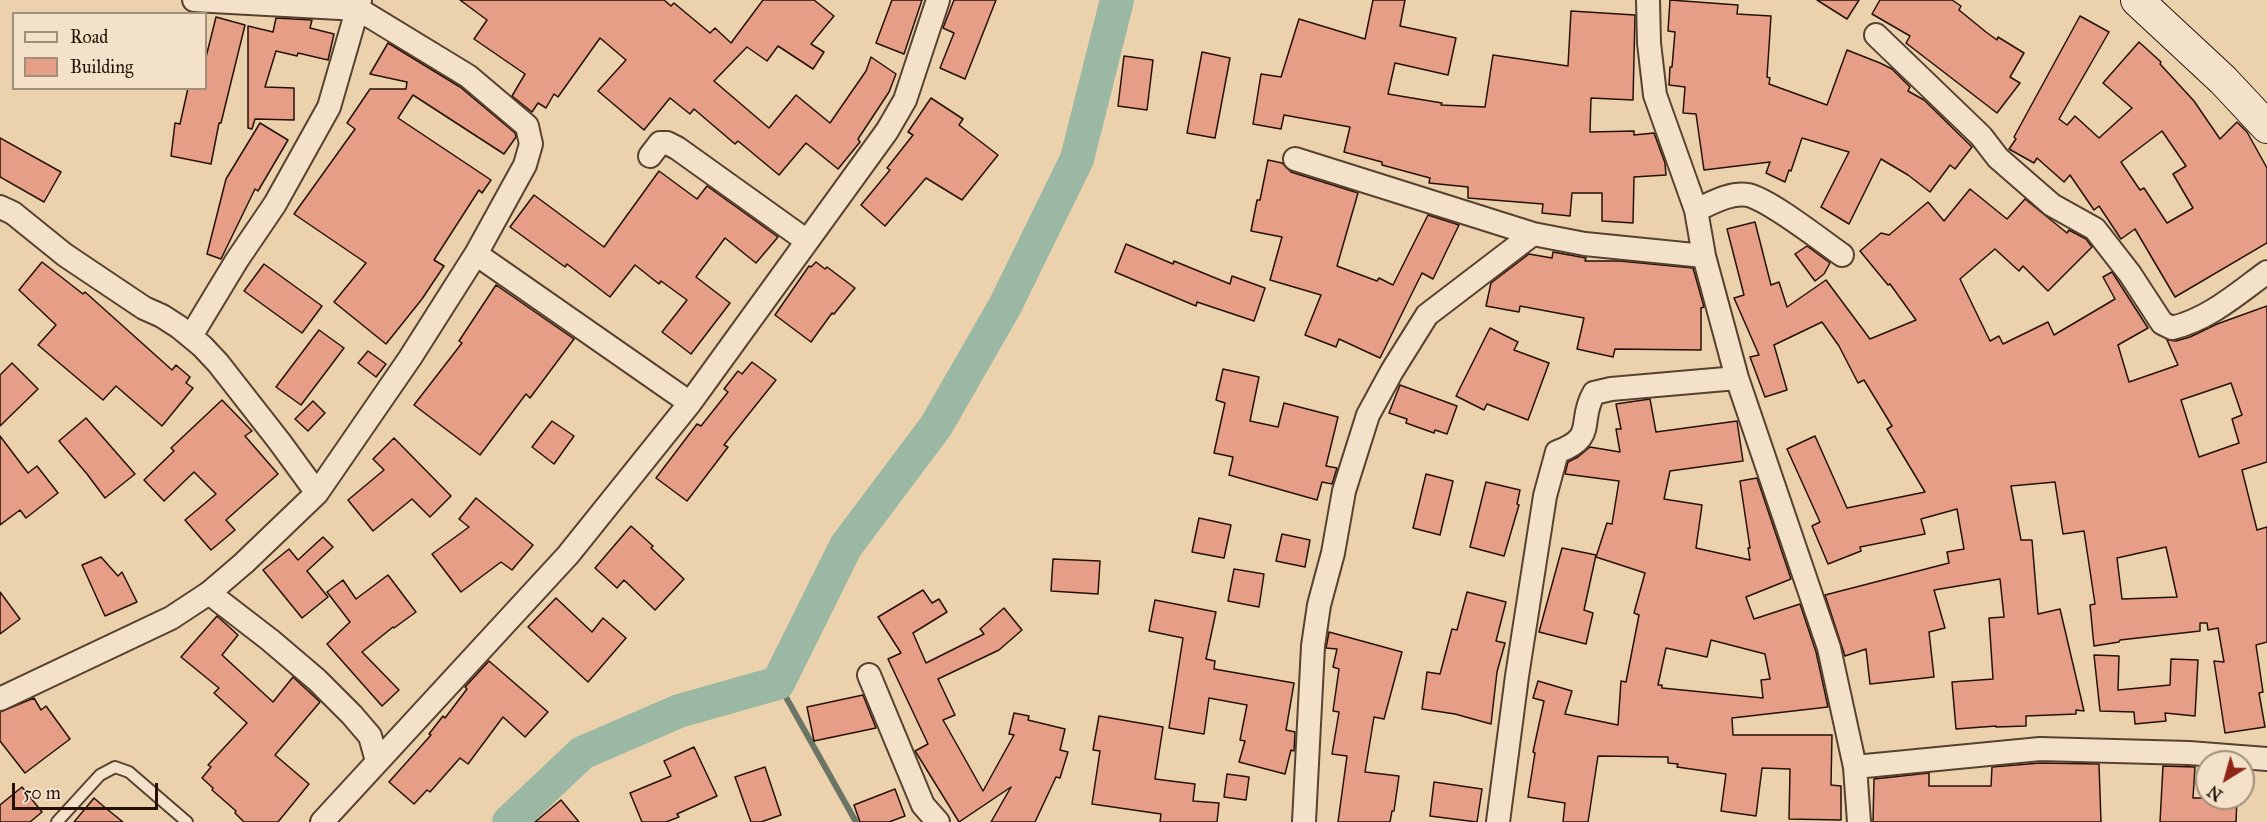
<!DOCTYPE html>
<style>
body{margin:0}
#map{position:relative;width:2267px;height:822px;overflow:hidden;background:#ecd2ac;font-family:"IM FELL Great Primer",serif}
canvas{display:block}
.legend{position:absolute;left:12px;top:12px;width:195px;height:78px;box-sizing:border-box;background:#f3e2c9;border:2px solid #a18e7b;margin:0;padding:8px 10px;list-style:none;font-size:18px;color:#251106}
.legend li{display:flex;align-items:center;gap:12px;height:30px}
.legend b{width:30px;border:2px solid #a18e7b}
.north{position:absolute;left:2195px;top:750px;width:60px;height:60px;box-sizing:border-box;background:#f3e2c9;border:2px solid #a18e7b;border-radius:50%;rotate:217deg;font-size:16px;font-weight:700;line-height:24px;text-align:center;color:#251106}
.north::after{content:'';display:block;margin:auto;width:21px;height:27px;background:#8f2418;clip-path:polygon(50% 0,100% 100%,50% 72%,0 100%)}
.scale{position:absolute;left:12px;top:783px;width:146px;height:27px;box-sizing:border-box;border:3px solid #251106;border-top:0;padding-left:8px;font-size:18px;line-height:21px;white-space:nowrap;color:#251106;-webkit-text-stroke:4px #f3e2c9;paint-order:stroke}
</style>
<div id="map">
<canvas width="2267" height="822"></canvas>
<ul class="legend">
<li><b style="height:8px;background:#f3e2c9"></b>Road</li>
<li><b style="height:16px;background:#e79e87"></b>Building</li>
</ul>
<div class="north">N</div>
<div class="scale">50 m</div>
</div>
<script>
const ctx = document.querySelector('canvas').getContext('2d');
ctx.lineJoin = 'round';
function strokePath(path, color, width, dash) { ctx.strokeStyle = color; ctx.lineWidth = width; ctx.lineCap = dash ? 'butt' : 'round'; ctx.setLineDash(dash || []); ctx.stroke(path); }
function paint(path, color) { ctx.fillStyle = color; ctx.fill(path, 'evenodd'); }
strokePath(new Path2D(`
 M 778,683 L 856,822`), '#6b7565', 6);
strokePath(new Path2D(`
 M 509,822 L 582,753 L 679,711 L 778,683 L 846,546 L 936,426 L 1005,306 L 1077,159 L 1117,0`), '#9ab8a4', 34);
const building = new Path2D(`
 M 460,0 L 664,0 L 671,6 L 674,3 L 710,33 L 715,28 L 731,43 L 763,0 L 814,0 L 834,16 L 811,44 L 824,52 L 813,69 L 778,46 L 767,61 L 747,47 L 714,81 L 769,128 L 796,95 L 830,123 L 866,71 L 871,57 L 896,74 L 889,92 L 858,139 L 860,142 L 838,169 L 806,143 L 779,175 L 738,141 L 735,144 L 694,109 L 690,114 L 670,98 L 644,130 L 598,91 L 626,60 L 600,38 L 558,97 L 554,94 L 546,108 L 538,103 L 532,112 L 512,96 L 525,74 L 474,39 L 487,20 Z
 M 892,0 L 922,0 L 904,54 L 876,43 Z
 M 954,0 L 996,0 L 965,79 L 940,68 L 954,33 L 943,28 Z
 M 1373,0 L 1405,0 L 1400,26 L 1456,38 L 1448,75 L 1395,63 L 1388,94 L 1442,103 L 1441,105 L 1485,107 L 1493,55 L 1568,66 L 1571,11 L 1635,15 L 1633,100 L 1591,98 L 1590,132 L 1634,131 L 1634,135 L 1654,133 L 1665,163 L 1666,175 L 1634,177 L 1633,223 L 1602,221 L 1602,193 L 1572,193 L 1570,216 L 1542,213 L 1543,204 L 1468,198 L 1468,187 L 1429,183 L 1430,178 L 1382,165 L 1382,162 L 1344,152 L 1350,127 L 1284,115 L 1281,129 L 1253,124 L 1261,74 L 1281,77 L 1299,19 L 1365,39 Z
 M 1670,0 L 1738,5 L 1737,14 L 1771,16 L 1767,77 L 1770,78 L 1769,84 L 1827,105 L 1847,50 L 1880,63 L 1892,69 L 1910,87 L 1908,91 L 1924,100 L 1972,147 L 1955,169 L 1950,165 L 1930,192 L 1908,175 L 1881,159 L 1849,224 L 1821,207 L 1849,152 L 1802,138 L 1791,171 L 1789,170 L 1785,182 L 1766,173 L 1770,162 L 1704,170 L 1696,114 L 1683,113 L 1685,87 L 1669,85 L 1670,67 L 1672,67 L 1675,32 L 1668,31 Z
 M 1817,0 L 1859,0 L 1847,19 Z
 M 1880,0 L 1952,0 L 1961,6 L 1959,10 L 1986,32 L 1997,40 L 1998,37 L 2024,53 L 2010,77 L 2020,83 L 1997,113 L 1906,43 L 1910,36 L 1872,14 Z
 M 2080,16 L 2109,32 L 2059,119 L 2067,125 L 2075,116 L 2099,138 L 2132,108 L 2103,83 L 2139,42 L 2161,62 L 2160,64 L 2194,101 L 2220,139 L 2237,122 L 2247,132 L 2267,168 L 2267,243 L 2175,297 L 2135,229 L 2121,239 L 2099,206 L 2094,210 L 2070,175 L 2064,182 L 2037,158 L 2034,163 L 2009,149 L 2016,139 L 2014,137 ZM 2162,131 L 2186,166 L 2173,174 L 2193,208 L 2167,223 L 2144,188 L 2140,190 L 2121,162 Z
 M 216,17 L 245,25 L 221,123 L 219,123 L 211,164 L 171,156 L 175,123 L 180,124 L 188,88 L 206,88 L 206,57 Z
 M 276,18 L 312,20 L 310,28 L 334,34 L 328,60 L 298,53 L 297,56 L 276,51 L 265,87 L 294,88 L 294,120 L 255,119 L 252,129 L 248,128 L 248,26 L 273,32 Z
 M 388,43 L 460,87 L 515,133 L 516,137 L 504,154 L 413,95 L 398,118 L 491,180 L 482,193 L 479,190 L 434,260 L 444,266 L 422,299 L 386,344 L 334,302 L 366,263 L 294,214 L 355,129 L 347,123 L 370,89 L 406,89 L 407,82 L 370,74 Z
 M 1202,52 L 1230,58 L 1215,138 L 1187,133 Z
 M 1124,56 L 1153,60 L 1147,110 L 1118,106 Z
 M 931,98 L 963,119 L 959,125 L 998,155 L 962,200 L 926,178 L 885,226 L 861,205 L 890,170 L 887,168 L 913,135 L 908,132 Z
 M 260,123 L 288,140 L 258,191 L 255,189 L 221,259 L 207,254 L 226,179 Z
 M 0,138 L 61,172 L 44,202 L 0,177 Z
 M 1268,160 L 1282,163 L 1291,172 L 1358,193 L 1337,266 L 1377,281 L 1379,278 L 1393,285 L 1428,215 L 1459,225 L 1433,279 L 1422,273 L 1380,358 L 1339,339 L 1336,347 L 1305,335 L 1321,295 L 1270,280 L 1282,237 L 1251,231 L 1257,200 L 1260,200 Z
 M 659,171 L 697,199 L 707,186 L 778,237 L 756,263 L 725,238 L 696,277 L 730,303 L 691,354 L 662,332 L 687,300 L 661,281 L 659,284 L 635,265 L 610,297 L 567,264 L 565,267 L 510,227 L 534,195 L 604,247 Z
 M 1970,189 L 2007,219 L 2025,199 L 2067,233 L 2069,230 L 2086,239 L 2092,247 L 2048,291 L 2023,266 L 2019,271 L 1995,249 L 1960,279 L 1990,341 L 1999,336 L 2003,344 L 2048,322 L 2054,335 L 2115,299 L 2103,277 L 2112,272 L 2148,328 L 2118,345 L 2129,382 L 2178,365 L 2167,340 L 2176,341 L 2190,337 L 2217,324 L 2267,306 L 2267,462 L 2242,470 L 2257,530 L 2267,527 L 2267,642 L 2256,645 L 2263,692 L 2259,693 L 2265,727 L 2225,733 L 2214,661 L 2224,662 L 2218,628 L 2208,630 L 2207,623 L 2200,623 L 2200,631 L 2120,640 L 2119,642 L 2094,646 L 2090,605 L 2095,604 L 2084,531 L 2063,534 L 2055,482 L 2011,486 L 2021,540 L 2032,540 L 2038,614 L 2060,609 L 2084,711 L 2076,710 L 2076,714 L 2026,716 L 2026,726 L 1996,727 L 1996,726 L 1956,729 L 1952,682 L 1993,679 L 1989,618 L 2004,617 L 2000,579 L 1934,590 L 1945,628 L 1929,632 L 1934,677 L 1870,684 L 1866,649 L 1845,656 L 1825,595 L 1949,563 L 1947,552 L 1964,549 L 1957,509 L 1921,519 L 1925,534 L 1860,547 L 1861,551 L 1828,564 L 1812,526 L 1820,522 L 1787,449 L 1815,436 L 1847,508 L 1925,492 L 1887,429 L 1892,426 L 1864,380 L 1858,383 L 1839,346 L 1822,322 L 1774,345 L 1787,390 L 1765,397 L 1750,357 L 1759,355 L 1734,298 L 1744,295 L 1727,229 L 1755,222 L 1771,285 L 1779,282 L 1787,307 L 1826,280 L 1870,339 L 1916,320 L 1890,284 L 1888,285 L 1860,251 L 1881,233 L 1889,235 L 1928,202 L 1944,221 ZM 2231,383 L 2242,415 L 2232,419 L 2239,443 L 2199,457 L 2181,400 ZM 2166,547 L 2177,597 L 2122,599 L 2117,558 Z
 M 1126,244 L 1173,264 L 1174,261 L 1230,284 L 1232,276 L 1265,288 L 1254,321 L 1197,302 L 1196,306 L 1115,272 Z
 M 1807,246 L 1830,263 L 1824,274 L 1815,281 L 1795,254 Z
 M 1553,252 L 1586,258 L 1585,261 L 1620,261 L 1693,268 L 1704,307 L 1701,308 L 1701,350 L 1615,349 L 1613,357 L 1577,349 L 1584,318 L 1520,306 L 1519,312 L 1486,306 L 1491,283 L 1529,254 L 1552,258 Z
 M 42,262 L 83,294 L 85,292 L 172,370 L 176,365 L 190,377 L 186,383 L 193,388 L 162,426 L 116,386 L 103,400 L 38,345 L 56,325 L 19,290 Z
 M 816,262 L 825,269 L 827,267 L 855,288 L 834,314 L 832,313 L 811,342 L 775,315 L 809,266 L 811,267 Z
 M 264,264 L 322,306 L 302,333 L 244,291 Z
 M 496,285 L 574,339 L 530,398 L 526,394 L 480,455 L 414,405 L 462,343 L 459,341 Z
 M 1490,328 L 1518,342 L 1514,350 L 1549,363 L 1528,420 L 1487,404 L 1484,410 L 1456,396 Z
 M 319,330 L 344,348 L 301,405 L 276,387 Z
 M 368,351 L 386,364 L 376,377 L 358,363 Z
 M 752,362 L 776,380 L 724,445 L 728,447 L 687,501 L 656,478 L 697,424 L 701,426 L 728,392 L 724,389 L 738,371 L 742,374 Z
 M 12,363 L 38,389 L 0,426 L 0,375 Z
 M 1223,369 L 1259,377 L 1250,421 L 1278,427 L 1284,403 L 1338,417 L 1326,466 L 1337,468 L 1332,484 L 1322,482 L 1317,500 L 1229,475 L 1233,457 L 1214,453 L 1225,403 L 1216,400 Z
 M 1400,385 L 1457,406 L 1447,434 L 1435,430 L 1434,433 L 1406,423 L 1407,419 L 1389,413 Z
 M 1650,399 L 1656,432 L 1737,421 L 1743,461 L 1670,471 L 1664,499 L 1702,505 L 1696,548 L 1750,560 L 1748,548 L 1750,548 L 1740,481 L 1757,478 L 1791,579 L 1746,597 L 1754,619 L 1800,604 L 1816,652 L 1828,707 L 1732,718 L 1733,735 L 1832,735 L 1831,785 L 1841,786 L 1841,820 L 1789,819 L 1790,769 L 1762,768 L 1756,816 L 1721,811 L 1726,774 L 1677,767 L 1678,764 L 1668,763 L 1668,757 L 1598,756 L 1588,822 L 1563,822 L 1565,803 L 1528,797 L 1535,753 L 1533,752 L 1544,701 L 1533,698 L 1538,681 L 1572,691 L 1565,714 L 1618,725 L 1621,681 L 1626,682 L 1639,615 L 1634,613 L 1645,573 L 1596,557 L 1607,523 L 1612,524 L 1619,481 L 1565,474 L 1568,462 L 1578,457 L 1590,447 L 1620,452 L 1616,429 L 1621,429 L 1616,404 ZM 1711,640 L 1765,654 L 1770,679 L 1761,680 L 1763,698 L 1662,688 L 1662,685 L 1658,685 L 1666,648 L 1707,657 Z
 M 222,400 L 252,431 L 245,436 L 278,474 L 226,520 L 235,530 L 211,550 L 185,520 L 216,494 L 194,472 L 164,501 L 144,480 L 174,451 L 171,448 Z
 M 313,401 L 325,413 L 308,431 L 295,419 Z
 M 86,418 L 135,474 L 105,498 L 87,474 L 59,441 Z
 M 552,421 L 574,436 L 554,464 L 532,447 Z
 M 0,436 L 28,473 L 37,466 L 58,493 L 26,518 L 20,510 L 0,525 Z
 M 394,438 L 451,496 L 430,517 L 412,499 L 373,531 L 348,500 L 384,470 L 373,459 Z
 M 1426,474 L 1453,481 L 1440,535 L 1413,528 Z
 M 1486,482 L 1520,490 L 1517,504 L 1519,505 L 1504,556 L 1470,547 Z
 M 476,498 L 533,545 L 512,570 L 501,562 L 461,592 L 432,554 L 469,527 L 459,519 Z
 M 1199,518 L 1231,525 L 1224,558 L 1192,552 Z
 M 631,526 L 653,546 L 651,548 L 684,579 L 655,610 L 624,580 L 617,588 L 595,568 Z
 M 1282,534 L 1310,540 L 1305,567 L 1276,561 Z
 M 323,537 L 333,547 L 307,571 L 328,597 L 302,618 L 263,570 L 289,549 L 298,560 Z
 M 1562,548 L 1596,555 L 1584,610 L 1593,613 L 1586,644 L 1539,632 Z
 M 101,557 L 118,576 L 122,572 L 137,602 L 105,616 L 82,565 Z
 M 1053,559 L 1100,561 L 1098,594 L 1051,591 Z
 M 1234,569 L 1264,574 L 1259,607 L 1228,601 Z
 M 388,575 L 416,612 L 394,628 L 393,627 L 362,652 L 399,690 L 382,706 L 327,644 L 350,622 L 327,592 L 343,580 L 356,599 Z
 M 923,590 L 932,603 L 939,599 L 947,612 L 913,633 L 926,663 L 984,634 L 980,629 L 1004,608 L 1022,630 L 999,650 L 938,679 L 955,715 L 943,720 L 983,791 L 1014,735 L 1009,734 L 1014,713 L 1029,716 L 1028,720 L 1065,729 L 1060,750 L 1068,752 L 1060,778 L 1056,777 L 1035,822 L 991,822 L 1011,787 L 959,822 L 917,754 L 915,751 L 928,744 L 888,659 L 901,653 L 878,617 Z
 M 0,592 L 20,619 L 0,634 Z
 M 1467,592 L 1506,602 L 1496,641 L 1505,643 L 1497,672 L 1491,724 L 1455,714 L 1422,709 L 1427,672 L 1440,674 L 1452,629 L 1457,630 Z
 M 556,598 L 592,632 L 603,618 L 626,638 L 588,682 L 528,627 Z
 M 1155,600 L 1216,612 L 1206,659 L 1215,661 L 1214,669 L 1294,683 L 1286,730 L 1295,732 L 1294,751 L 1291,750 L 1285,774 L 1239,762 L 1245,741 L 1240,740 L 1247,705 L 1209,698 L 1204,734 L 1169,728 L 1183,638 L 1149,631 Z
 M 217,616 L 238,635 L 222,655 L 273,702 L 293,677 L 320,702 L 275,755 L 309,784 L 278,822 L 244,822 L 235,813 L 236,811 L 212,790 L 213,788 L 202,778 L 211,767 L 208,765 L 247,723 L 214,693 L 219,688 L 181,657 Z
 M 1329,632 L 1402,652 L 1384,719 L 1374,717 L 1365,772 L 1399,776 L 1394,811 L 1392,811 L 1390,822 L 1338,822 L 1347,756 L 1332,754 L 1339,712 L 1333,711 L 1339,669 L 1333,667 L 1337,649 L 1326,648 Z
 M 2094,655 L 2119,656 L 2118,690 L 2170,685 L 2171,659 L 2198,660 L 2195,716 L 2165,713 L 2166,721 L 2135,724 L 2134,712 L 2100,711 Z
 M 489,661 L 548,712 L 525,737 L 503,717 L 468,764 L 460,758 L 430,792 L 427,790 L 414,804 L 389,782 L 431,735 L 429,734 L 443,716 L 445,718 L 467,689 L 465,687 Z
 M 863,695 L 876,728 L 814,741 L 807,707 Z
 M 34,698 L 41,710 L 46,706 L 70,739 L 25,773 L 0,741 L 0,712 Z
 M 1099,716 L 1163,727 L 1155,779 L 1195,784 L 1193,801 L 1219,803 L 1217,822 L 1160,822 L 1161,814 L 1092,804 L 1100,751 L 1093,750 Z
 M 694,747 L 717,796 L 677,814 L 679,817 L 666,822 L 642,822 L 630,793 L 671,776 L 664,761 Z
 M 2040,763 L 2099,764 L 2101,822 L 1873,822 L 1874,779 L 1929,773 L 1929,786 L 1991,786 L 1992,767 Z
 M 2163,766 L 2195,767 L 2193,798 L 2237,798 L 2236,822 L 2160,822 Z
 M 765,767 L 781,815 L 761,822 L 751,822 L 735,777 Z
 M 1227,774 L 1249,777 L 1246,800 L 1224,797 Z
 M 1434,782 L 1482,789 L 1477,822 L 1430,816 Z
 M 22,787 L 42,812 L 30,822 L 0,822 L 0,805 Z
 M 895,789 L 905,816 L 889,822 L 860,822 L 854,805 Z
 M 94,798 L 102,805 L 123,822 L 74,822 Z
 M 561,800 L 579,822 L 535,822 Z`);
paint(building, '#e79e87');
strokePath(building, '#251106', 1.5);
const lane = new Path2D(`
 M 57,822 L 100,775 L 115,767 L 129,772 L 187,822`);
const street = new Path2D(`
 M 1648,0 L 1649,43 L 1655,95 L 1696,210 L 1704,256 L 1737,378 L 1829,648 L 1855,767 L 1859,822
 M 1876,35 L 1981,136 L 1998,158 L 2052,205 L 2095,229 L 2130,274 L 2162,323 L 2172,328 C 2209,319 2237,294 2267,272
 M 650,156 L 660,143 L 667,143 L 677,148 L 807,241
 M 1295,159 L 1533,234 L 1585,244 L 1704,256
 M 0,207 L 13,213 L 65,255 L 144,308 L 162,316 L 179,327 L 202,346 L 218,363 L 279,441 L 317,493
 M 1696,210 C 1712,203 1730,192 1748,195 C 1770,200 1822,241 1842,255
 M 476,254 L 690,403
 M 191,336 L 237,260 L 275,204 L 329,107 L 360,0
 M 209,593 L 270,640 L 317,680 L 352,715 L 370,736 L 377,761
 M 869,675 L 923,805 L 938,822
 M 0,699 L 171,618 L 209,593 L 244,563 L 317,493 L 410,358 L 476,254 L 525,165 L 531,144 L 527,126 L 468,76 L 358,9 L 194,0
 M 1855,767 L 2040,749 L 2189,753 L 2267,759
 M 322,822 L 568,555 L 690,403 L 887,131 L 905,100 L 938,0
 M 1304,822 L 1313,646 L 1319,605 L 1333,553 L 1344,491 L 1368,415 L 1392,371 L 1427,315 L 1533,234
 M 1498,822 L 1517,676 L 1545,496 L 1557,452 C 1598,437 1577,422 1594,393 L 1611,389 L 1737,378`);
const secondary = new Path2D(`
 M 2137,0 L 2223,80 L 2267,127`);
strokePath(lane, '#574130', 14);
strokePath(street, '#574130', 26);
strokePath(secondary, '#251106', 34);
strokePath(lane, '#f3e2c9', 10);
strokePath(street, '#f3e2c9', 22);
strokePath(secondary, '#f3e2c9', 32);
</script>
